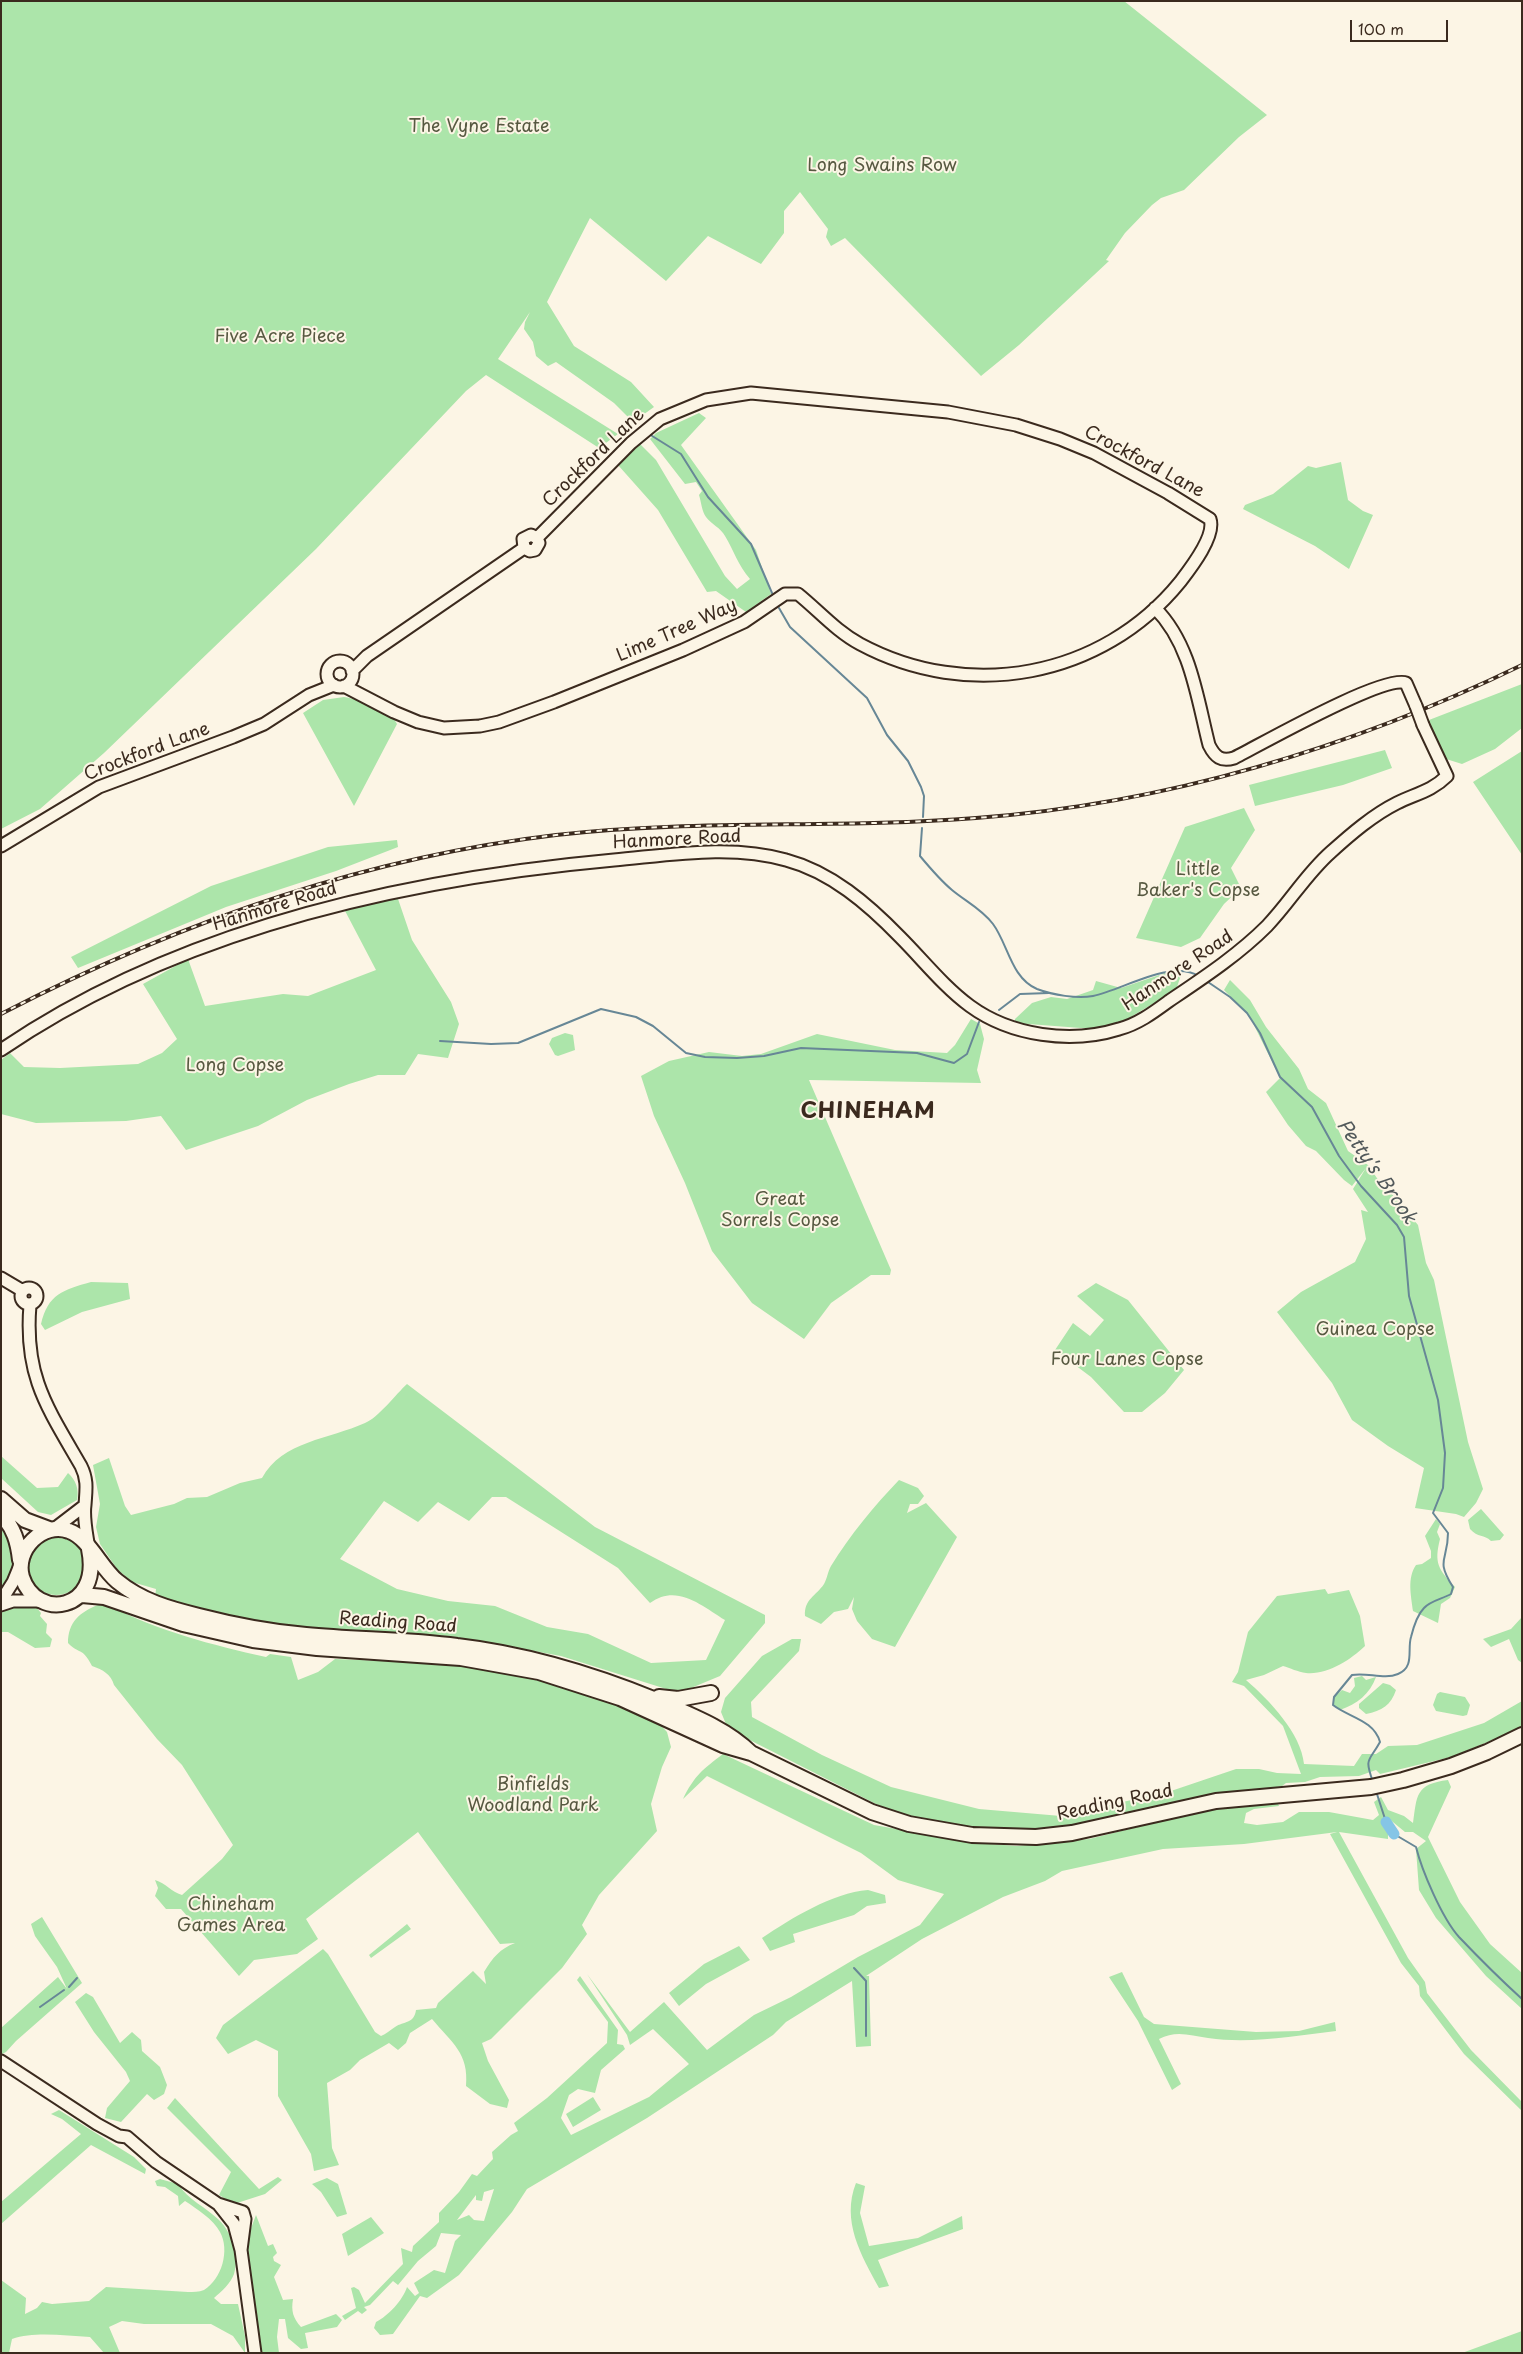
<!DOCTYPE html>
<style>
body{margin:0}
#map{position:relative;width:1523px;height:2354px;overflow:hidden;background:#fcf5e5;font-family:"Playpen Sans",sans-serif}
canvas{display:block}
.frame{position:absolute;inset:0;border:2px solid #3b2a1e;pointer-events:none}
.scale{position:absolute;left:1350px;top:20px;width:98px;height:22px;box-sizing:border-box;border:2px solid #3b2a1e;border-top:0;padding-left:6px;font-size:15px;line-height:18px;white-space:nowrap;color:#3b2a1e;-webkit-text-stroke:4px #fcf5e5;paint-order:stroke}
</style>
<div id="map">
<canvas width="1523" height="2354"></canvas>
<div class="frame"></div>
<div class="scale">100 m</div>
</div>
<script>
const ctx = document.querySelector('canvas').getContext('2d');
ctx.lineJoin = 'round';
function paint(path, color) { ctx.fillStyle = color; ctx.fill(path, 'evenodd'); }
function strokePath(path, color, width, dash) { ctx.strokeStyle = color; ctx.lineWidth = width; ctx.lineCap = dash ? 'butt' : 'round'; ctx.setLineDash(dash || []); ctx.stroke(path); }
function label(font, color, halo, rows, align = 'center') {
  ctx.font = font + ' "Playpen Sans",sans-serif'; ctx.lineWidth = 4; ctx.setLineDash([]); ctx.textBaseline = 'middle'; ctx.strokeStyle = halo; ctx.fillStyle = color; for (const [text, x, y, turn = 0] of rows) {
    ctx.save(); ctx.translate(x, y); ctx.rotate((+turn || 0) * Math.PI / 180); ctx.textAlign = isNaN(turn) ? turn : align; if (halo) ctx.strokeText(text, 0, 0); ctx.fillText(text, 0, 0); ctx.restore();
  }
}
paint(new Path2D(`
 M 1,1 L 1124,1 L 1267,115 L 1239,137 L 1184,190 L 1161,198 L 1152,205 L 1125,233 L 1106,260 L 1109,261 L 1019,345 L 981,376 L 845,238 L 831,246 L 826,237 L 828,229 L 800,192 L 784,211 L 784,233 L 761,264 L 708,236 L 666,281 L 590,218 L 547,302 L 574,346 L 631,382 L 654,407 L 633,422 L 614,403 L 556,362 L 548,366 L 536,356 L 533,342 L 524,329 L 525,322 L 530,312 L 498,359 L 618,434 L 599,448 L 486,375 L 466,391 L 316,549 L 104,753 L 40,809 L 1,829 Z
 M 699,413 L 706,418 L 681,445 L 756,550 L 771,594 L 746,612 L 716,591 L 707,592 L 658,510 L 618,465 L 640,444 L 656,460 L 725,576 L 737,589 L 750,579 C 738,565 734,551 725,536 C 721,528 711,524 706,517 C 702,512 701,501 699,495 L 702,491 L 696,482 L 685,484 L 650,439 L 656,433 Z
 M 1341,462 L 1348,500 L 1363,511 L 1373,515 L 1349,569 L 1315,546 L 1243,509 L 1245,505 L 1273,494 L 1308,466 L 1316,468 Z
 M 1522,684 L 1522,728 L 1495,749 L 1462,764 L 1443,758 L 1429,720 Z
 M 344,697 C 360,700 389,708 397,724 L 354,806 L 303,713 L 323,700 Z
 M 1385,750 L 1392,768 L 1343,785 L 1255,806 L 1249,785 Z
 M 1522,751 L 1522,855 L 1473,782 Z
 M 1244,808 L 1255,830 L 1231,868 L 1241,888 L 1224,904 L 1200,938 L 1181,947 L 1136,938 L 1185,827 Z
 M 397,840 L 398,847 L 336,871 L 226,907 L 78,968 L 71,957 L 211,886 L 328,847 Z
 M 397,896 L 412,940 L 451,1002 L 459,1024 L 448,1058 L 418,1054 L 405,1075 L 378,1075 L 349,1084 L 307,1100 L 258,1126 L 186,1150 L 161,1116 L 126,1121 L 36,1123 L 1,1114 L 1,1060 L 10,1053 L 24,1067 L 60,1068 L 138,1064 L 162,1053 L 177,1039 L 143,984 L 188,959 L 205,1006 L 283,994 L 308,996 L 376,970 L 343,907 Z
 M 1174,970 L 1181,975 L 1176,990 L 1119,1024 L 1094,1029 L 1015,1023 L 1015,1019 L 1032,1003 L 1051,997 L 1067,999 L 1093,990 L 1096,981 L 1121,988 Z
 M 1230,980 L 1250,1000 L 1266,1027 L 1299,1069 L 1308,1089 L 1326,1103 L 1348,1151 L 1368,1165 L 1381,1184 L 1386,1187 L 1418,1225 L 1426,1263 L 1434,1280 L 1468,1442 L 1483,1489 L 1476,1503 L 1464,1517 L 1456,1514 L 1415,1508 L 1424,1468 L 1388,1446 L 1352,1420 L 1332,1383 L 1277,1312 L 1301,1292 L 1355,1262 L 1366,1239 L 1361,1210 L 1368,1212 L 1353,1189 L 1366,1168 L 1352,1186 L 1344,1180 L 1316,1151 L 1306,1146 L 1288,1125 L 1266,1092 L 1280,1078 L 1250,1017 L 1224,990 Z
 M 971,1019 L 980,1024 L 984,1039 L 977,1070 L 981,1083 L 809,1080 L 891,1270 L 890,1275 L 871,1275 L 831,1303 L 804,1339 L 752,1303 L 712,1251 L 685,1183 L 654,1116 L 641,1076 L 669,1061 L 709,1052 L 742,1056 L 761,1054 L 817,1034 L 895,1050 L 947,1053 L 955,1045 Z
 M 565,1033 L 573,1035 L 575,1050 L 558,1056 L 555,1055 L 549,1044 L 552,1038 Z
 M 91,1282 L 128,1283 L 130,1299 L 82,1312 L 45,1330 L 41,1324 C 48,1294 63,1290 91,1282 Z
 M 1096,1283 L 1128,1300 L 1184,1370 L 1165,1393 L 1142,1412 L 1124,1412 L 1091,1377 L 1055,1350 L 1073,1323 L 1090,1336 L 1104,1320 L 1077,1296 Z
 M 407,1384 L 595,1527 L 765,1615 L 765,1623 L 720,1676 L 679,1693 L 561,1656 L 479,1641 L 303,1633 L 229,1620 L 155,1599 L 156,1589 L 132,1582 L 117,1569 L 100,1544 L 96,1527 L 100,1504 L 93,1465 L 109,1458 L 125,1506 L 131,1515 L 174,1504 L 187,1498 L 207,1497 L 240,1483 L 262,1478 C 282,1441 330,1439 365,1423 C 378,1418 396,1394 407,1384 ZM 492,1497 L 506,1497 L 618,1568 L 650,1603 C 677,1583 702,1606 725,1620 L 706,1660 L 651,1663 L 588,1634 L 547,1627 L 495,1606 L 448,1601 L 397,1589 L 340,1559 L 384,1501 L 418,1522 L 438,1502 L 469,1521 Z
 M 1,1456 L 37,1488 L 58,1487 L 68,1473 C 76,1480 79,1489 77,1500 L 51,1515 L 38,1512 L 1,1478 Z
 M 899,1480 L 918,1488 L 924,1496 L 918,1504 L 910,1504 L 907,1513 L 926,1503 L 957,1537 L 895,1647 L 872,1639 L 857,1621 L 852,1609 L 854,1597 L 848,1609 L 834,1612 L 821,1624 L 805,1616 C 804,1599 816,1596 824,1584 C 827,1579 828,1571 831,1566 C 850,1535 874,1506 899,1480 Z
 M 1481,1509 L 1504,1535 L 1500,1540 L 1491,1541 C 1484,1534 1478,1538 1470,1529 L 1468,1520 Z
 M 1436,1519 L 1440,1524 L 1437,1532 L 1440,1539 C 1434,1563 1438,1569 1455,1587 L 1450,1598 L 1441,1604 L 1438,1623 L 1413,1611 C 1411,1595 1407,1578 1416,1565 L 1422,1564 L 1431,1558 L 1431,1551 L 1425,1536 Z
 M 1,1527 C 17,1544 17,1573 1,1591 Z
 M26 1565a30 30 0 1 1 60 0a30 30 0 1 1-60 0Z
 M 1325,1589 L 1328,1594 L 1349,1590 L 1360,1616 L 1365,1646 C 1350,1660 1328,1675 1306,1673 C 1298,1672 1290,1668 1283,1666 L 1264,1675 L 1246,1680 C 1269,1700 1301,1733 1304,1764 L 1354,1766 L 1362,1754 L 1376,1754 L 1388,1746 L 1417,1745 L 1484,1723 L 1522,1701 L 1522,1728 L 1451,1757 L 1380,1774 L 1376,1770 L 1359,1776 L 1320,1777 L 1305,1782 L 1286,1783 L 1282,1786 L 1042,1832 L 981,1832 L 916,1820 L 876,1804 L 728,1729 L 721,1712 L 725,1698 L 762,1656 L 792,1639 L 801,1639 L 799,1651 L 751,1702 L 752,1717 L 822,1755 L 891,1787 L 979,1809 L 1061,1816 L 1171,1791 L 1236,1769 L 1259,1769 L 1277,1773 L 1301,1774 L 1283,1726 L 1244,1686 L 1232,1682 L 1238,1672 L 1248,1632 L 1277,1596 Z
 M 98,1605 L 108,1605 C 158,1631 212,1645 266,1657 L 270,1654 L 291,1657 L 298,1680 L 318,1672 L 335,1659 L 458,1664 L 573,1687 L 656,1720 L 667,1732 L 671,1747 L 662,1767 L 651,1804 L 657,1831 L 599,1895 L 582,1925 L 587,1934 L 562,1968 L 491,2039 L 482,2043 L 488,2061 L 509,2100 L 507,2108 L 490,2104 L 466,2086 C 469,2053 452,2043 432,2019 L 410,2033 L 406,2043 L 398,2050 L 389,2043 L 360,2060 L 350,2070 L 327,2083 L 332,2148 L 339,2165 L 314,2171 L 311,2154 L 278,2096 L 278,2051 L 256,2040 L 228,2054 L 216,2038 L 223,2025 L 323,1949 L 328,1954 L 375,2032 L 381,2036 C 386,2034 390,2030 395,2027 C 404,2021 414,2024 416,2010 L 436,2008 L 438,2003 L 473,1971 L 486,1984 L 484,1972 C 493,1957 500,1949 515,1943 L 500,1944 L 418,1832 L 306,1919 L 318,1939 L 297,1954 L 254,1960 L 239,1976 L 181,1909 L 166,1909 L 155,1896 L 158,1888 L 155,1880 C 166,1883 171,1892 182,1895 L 222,1859 L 233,1845 L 182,1765 L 157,1739 L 114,1685 C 111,1674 103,1670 92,1666 C 82,1646 79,1655 68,1643 C 68,1622 80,1612 98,1605 Z
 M 26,1606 L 37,1608 L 41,1613 L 40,1616 L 47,1624 L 46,1633 L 52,1639 L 50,1647 L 35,1648 L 8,1632 L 1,1632 L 1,1611 L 10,1607 Z
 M 1522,1617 L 1522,1663 L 1518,1660 L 1509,1639 L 1491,1647 L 1483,1639 L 1511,1629 Z
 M 1362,1676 L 1366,1680 L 1376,1677 C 1370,1694 1357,1704 1340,1710 L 1333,1704 L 1334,1697 L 1342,1690 L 1350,1693 L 1355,1686 L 1354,1678 Z
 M 1383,1683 L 1390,1685 L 1396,1690 C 1391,1705 1382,1711 1366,1714 L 1359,1708 L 1359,1704 Z
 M 1440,1692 L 1465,1697 L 1470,1705 L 1467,1715 L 1463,1716 L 1436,1711 L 1433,1705 L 1437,1694 Z
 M 723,1754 L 874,1825 L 977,1843 L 1017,1846 L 1089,1839 L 1222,1806 L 1277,1801 L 1279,1806 L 1254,1809 L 1246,1813 L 1244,1823 L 1257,1825 L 1283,1822 L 1299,1812 L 1329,1812 L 1373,1820 L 1379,1815 L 1374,1802 L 1381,1797 L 1388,1810 L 1404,1816 L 1413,1823 C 1417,1796 1415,1784 1448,1780 L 1451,1787 L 1428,1837 L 1460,1902 L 1490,1944 L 1522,1973 L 1522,2009 L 1486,1976 L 1436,1918 L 1419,1890 L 1416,1849 L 1426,1841 L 1413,1832 L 1405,1832 L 1388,1818 L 1388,1839 L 1339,1832 L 1408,1958 L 1425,1982 L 1427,1993 L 1471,2050 L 1522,2102 L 1522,2111 L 1464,2054 L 1420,1996 L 1419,1986 L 1401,1963 L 1330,1834 L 1337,1832 L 1244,1844 L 1163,1849 L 1062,1871 L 1045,1881 L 1003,1897 L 922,1939 L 866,1976 L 869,1976 L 871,2046 L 856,2047 L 852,1981 L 786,2022 L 773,2035 L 647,2118 L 527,2189 L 512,2212 L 459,2275 L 427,2298 L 420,2296 L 393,2334 L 380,2335 L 374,2328 L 376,2322 C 388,2316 403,2300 407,2287 L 415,2296 L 419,2293 L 414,2283 L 434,2270 L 445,2273 L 455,2241 L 461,2235 L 441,2233 L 436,2246 L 418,2261 L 398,2285 L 393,2281 L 370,2305 L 364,2307 L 367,2310 L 362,2314 L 358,2311 L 345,2320 L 342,2316 L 356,2308 L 351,2288 L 354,2287 L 359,2290 L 365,2303 L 403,2264 L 401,2248 L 412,2252 L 413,2246 L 439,2222 L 439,2213 L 459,2192 L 472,2174 L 477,2176 L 493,2159 L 492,2152 L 511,2135 L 518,2131 L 514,2123 L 547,2098 L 607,2043 L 608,2022 L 577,1980 L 580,1976 L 618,2030 L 617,2044 L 623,2045 L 625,2049 L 601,2070 L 595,2093 L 578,2089 L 569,2095 L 561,2118 L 571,2135 L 649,2097 L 689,2064 L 653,2029 L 630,2045 L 627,2035 L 587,1974 L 630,2032 L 664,2002 L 707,2050 L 754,2015 L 791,1997 L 858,1957 L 920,1925 L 944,1894 L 898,1880 L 861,1853 L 707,1776 L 683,1799 C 694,1776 703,1769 723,1754 ZM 494,2189 L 484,2221 L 474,2220 L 469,2215 L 457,2220 L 476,2195 L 476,2200 L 482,2201 L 484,2192 Z
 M 868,1890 L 885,1895 L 886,1903 L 867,1906 L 854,1915 L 793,1934 L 795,1942 L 770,1951 L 762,1938 C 792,1918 832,1893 868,1890 Z
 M 42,1917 L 82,1983 L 16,2041 L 6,2052 L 2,2054 L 1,2028 L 58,1977 L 67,1989 L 57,1967 L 35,1936 L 31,1924 Z
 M 407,1924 L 411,1929 L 371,1958 L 369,1955 Z
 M 739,1946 L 750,1960 L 706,1984 L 679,2006 L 669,1993 L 704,1964 Z
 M 1122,1972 L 1144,2017 L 1154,2024 L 1256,2032 L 1299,2031 L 1335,2022 L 1336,2031 C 1294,2036 1250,2044 1208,2038 C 1190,2035 1175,2030 1159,2039 L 1181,2084 L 1172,2090 L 1138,2021 L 1109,1977 Z
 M 86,1993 L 93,1997 L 120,2043 L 132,2032 L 141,2040 L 142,2051 L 160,2067 L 167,2085 L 164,2094 L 154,2100 L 147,2094 L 121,2122 L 105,2118 L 107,2108 L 130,2081 L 126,2072 L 94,2032 L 75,2002 Z
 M 593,2097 L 601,2110 L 573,2127 L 566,2114 Z
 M 175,2098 L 259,2189 L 278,2177 L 282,2180 L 265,2194 L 234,2204 L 219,2195 L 231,2172 L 167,2108 Z
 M 59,2110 L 134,2157 L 146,2169 L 145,2174 L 91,2145 L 1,2224 L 1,2202 L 81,2134 L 62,2119 L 51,2114 Z
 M 327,2178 L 338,2184 L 347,2214 L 337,2217 L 321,2192 L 312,2184 Z
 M 160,2179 L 178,2184 C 188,2200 206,2207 219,2220 C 232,2233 240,2256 234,2274 C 231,2283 221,2292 214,2298 L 221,2304 L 238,2304 L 245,2336 L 245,2353 L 233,2336 L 211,2324 L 144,2324 L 122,2321 L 109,2327 L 120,2353 L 104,2353 L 90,2337 C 66,2336 35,2331 12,2339 L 9,2353 L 1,2353 L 1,2280 L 26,2298 L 25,2314 L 37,2308 L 42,2302 L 52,2304 L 89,2301 L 106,2287 L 188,2292 C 193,2292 199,2292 204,2290 C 222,2279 230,2250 220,2232 C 213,2219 197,2209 185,2201 L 179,2206 L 178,2196 L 165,2187 L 157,2186 L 155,2181 Z
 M 856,2183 L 865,2186 L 860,2213 L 869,2246 L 918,2238 L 962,2216 L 963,2229 L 878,2260 L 889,2286 L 879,2288 C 861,2255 841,2221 856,2183 Z
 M 256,2215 L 268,2246 L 273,2244 L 277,2253 L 273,2257 L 274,2261 L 281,2265 L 274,2277 L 283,2300 L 293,2299 C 291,2311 293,2318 301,2327 L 336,2314 L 342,2320 L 337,2327 L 305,2333 L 308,2348 L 301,2349 L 288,2338 L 285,2319 L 279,2319 L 277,2337 L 279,2353 L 259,2353 L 244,2247 Z
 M 371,2217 L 384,2233 L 348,2256 L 342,2234 Z
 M 1522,2331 L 1522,2353 L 1462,2353 Z`), '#ace5aa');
strokePath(new Path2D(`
 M 649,434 L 681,454 L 708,497 L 751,544 L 772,593
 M 779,608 L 790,627 L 867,698 L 887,735 L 908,761 L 921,787 L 924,796 L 923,817
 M 922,828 L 920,856 C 930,868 940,880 952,890 C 965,901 982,909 993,924 C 1008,944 1011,978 1037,989 C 1053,995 1077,999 1093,996 C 1123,990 1170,959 1199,976
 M 1205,980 L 1230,997 L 1247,1013 L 1260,1033 L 1280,1077 L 1312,1107 L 1339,1156 L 1361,1186 L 1397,1225 L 1404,1237 L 1409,1296 L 1438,1400 L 1445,1453 L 1443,1488 L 1433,1513 L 1448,1533 C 1448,1561 1435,1559 1453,1587 L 1451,1594 C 1442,1599 1430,1601 1424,1608 C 1418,1614 1413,1629 1411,1637 C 1407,1650 1415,1667 1398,1674 C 1384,1680 1367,1672 1352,1675 L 1334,1697 L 1333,1705 C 1348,1717 1374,1720 1380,1742 C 1369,1762 1364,1757 1373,1782
 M 999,1010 L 1020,994 L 1049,993
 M 440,1041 L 491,1044 L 518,1043 L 601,1009 L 636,1017 L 653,1026 L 686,1053 L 705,1057 L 737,1058 L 764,1056 L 801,1048 L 917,1053 L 954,1063 L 967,1054 L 979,1022
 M 1376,1791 L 1386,1822
 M 1394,1834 L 1416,1847 C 1422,1871 1442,1918 1459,1937 C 1479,1958 1500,1979 1522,1999
 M 854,1968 L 866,1981 L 866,2036
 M 69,1987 L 77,1978
 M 40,2007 L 64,1990`), '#678796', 2);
strokePath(new Path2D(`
 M 1386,1822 L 1394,1834`), '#85c5e6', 11);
const secondary = new Path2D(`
 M 524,548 L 530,551 L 535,550 L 539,543 L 537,538
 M 524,548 L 523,539 L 531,535 L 537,538
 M 1155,608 C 1191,644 1197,698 1209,745 C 1215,757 1221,762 1234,758 C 1260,745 1384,674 1406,683 L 1416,706
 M327 674a13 13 0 1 1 26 0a13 13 0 1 1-26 0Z
 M 352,671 L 367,656 L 524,548
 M 344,686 L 394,712 L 418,722 L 444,728 L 480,726 L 499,722 L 554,702 L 683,650 L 744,622 L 785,594 L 798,594 C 819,611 836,631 860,644 C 968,702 1102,678 1180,582 C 1190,569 1216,536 1210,519 L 1168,493 L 1094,453 L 1060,439 L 1016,425 L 948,412 L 751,393 L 706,400 L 660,419 L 631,443 L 537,538
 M 1,846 L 99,787 L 233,737 L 264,724 L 309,695 L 334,685
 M 1,1050 C 178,929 404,879 614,860 C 670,855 731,844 786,860 C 831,872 868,904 900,937 C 923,960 944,987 970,1006 C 1011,1036 1071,1044 1119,1029 C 1138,1024 1154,1012 1169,1001 C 1203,978 1238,955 1267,926 C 1290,902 1306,874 1331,852 C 1351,834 1373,815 1397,803 C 1415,794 1432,791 1447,776 L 1423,725
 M 1,1278 L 23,1291
 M21 1296a8 8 0 1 1 16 0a8 8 0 1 1-16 0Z
 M 30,1305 C 24,1376 47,1407 81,1466 C 88,1480 86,1490 85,1505 C 83,1519 87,1535 89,1549
 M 54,1529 L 84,1506
 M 1,1601 L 13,1582 L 20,1565
 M 1,1605 L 13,1601 L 45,1601
 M 1,2061 L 97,2124 L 119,2136 L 127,2137 L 156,2162 L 218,2204 L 243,2212 L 245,2219 L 241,2250
 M 219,2205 L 234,2224 L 241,2250 L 255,2353`);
const highway = new Path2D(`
 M 1,1499 L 25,1520 L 49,1529
 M 1,1514 C 14,1528 18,1542 20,1560
 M 89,1549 C 102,1612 36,1621 22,1577 C 14,1550 43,1521 69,1531 C 88,1537 101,1568 117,1581 C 141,1601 170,1609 199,1616 C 234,1625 270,1632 306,1635 C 356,1640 407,1639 457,1646 C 526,1654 592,1674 656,1700 C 688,1714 726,1728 751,1753
 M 82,1595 L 104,1597 L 183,1624 L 253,1640 L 317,1648 L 461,1658 L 539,1672 L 620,1698 L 723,1745 L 751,1753 L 872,1812 L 909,1824 L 972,1835 L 1036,1837 L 1072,1833 L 1216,1801 L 1371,1787 L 1403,1780 L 1451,1766 L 1487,1752 L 1522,1735
 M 659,1697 L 678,1699 L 711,1693`);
strokePath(secondary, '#3b2a1e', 15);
strokePath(highway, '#3b2a1e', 18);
strokePath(secondary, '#fcf5e5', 11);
strokePath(highway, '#fcf5e5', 14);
const rail = new Path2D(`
 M 1,1014 C 175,924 361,858 556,835 C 695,819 836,829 976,818 C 1165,804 1351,748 1522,665`);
strokePath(rail, '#3b2a1e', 4);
strokePath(rail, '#fcf5e5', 2, [5.5]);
const secondaryBridge = new Path2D(`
 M 1416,706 L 1423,725`);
strokePath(secondaryBridge, '#3b2a1e', 15, []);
strokePath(secondaryBridge, '#fcf5e5', 11);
label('18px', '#575941', '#fcf5e5', [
 ["The Vyne Estate",479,127],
 ["Long Swains Row",882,166],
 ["Five Acre Piece",280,337],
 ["Little",1198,870],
 ["Baker's Copse",1198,891],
 ["Long Copse",235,1066],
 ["Great",780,1200],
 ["Sorrels Copse",780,1221],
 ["Guinea Copse",1375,1330],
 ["Four Lanes Copse",1127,1360],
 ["Binfields",533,1785],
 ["Woodland Park",533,1806],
 ["Chineham",231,1905],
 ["Games Area",231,1926]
]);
label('18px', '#3b2a1e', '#fcf5e5', [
 ["Crockford Lane",594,458,-44],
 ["Crockford Lane",1144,462,28],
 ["Lime Tree Way",677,631,-24],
 ["Crockford Lane",147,752,-21],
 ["Hanmore Road",677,840,-3],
 ["Hanmore Road",275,907,-17],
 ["Hanmore Road",1178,971,-34],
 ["Reading Road",398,1623,4],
 ["Reading Road",1115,1803,-12]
]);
label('italic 19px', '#51585a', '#fcf5e5', [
 ["Petty's Brook",1376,1172,55]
]);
ctx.letterSpacing = '1px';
label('bold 22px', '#3b2a1e', '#fcf5e5', [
 ["CHINEHAM",868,1112]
]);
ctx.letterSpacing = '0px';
</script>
